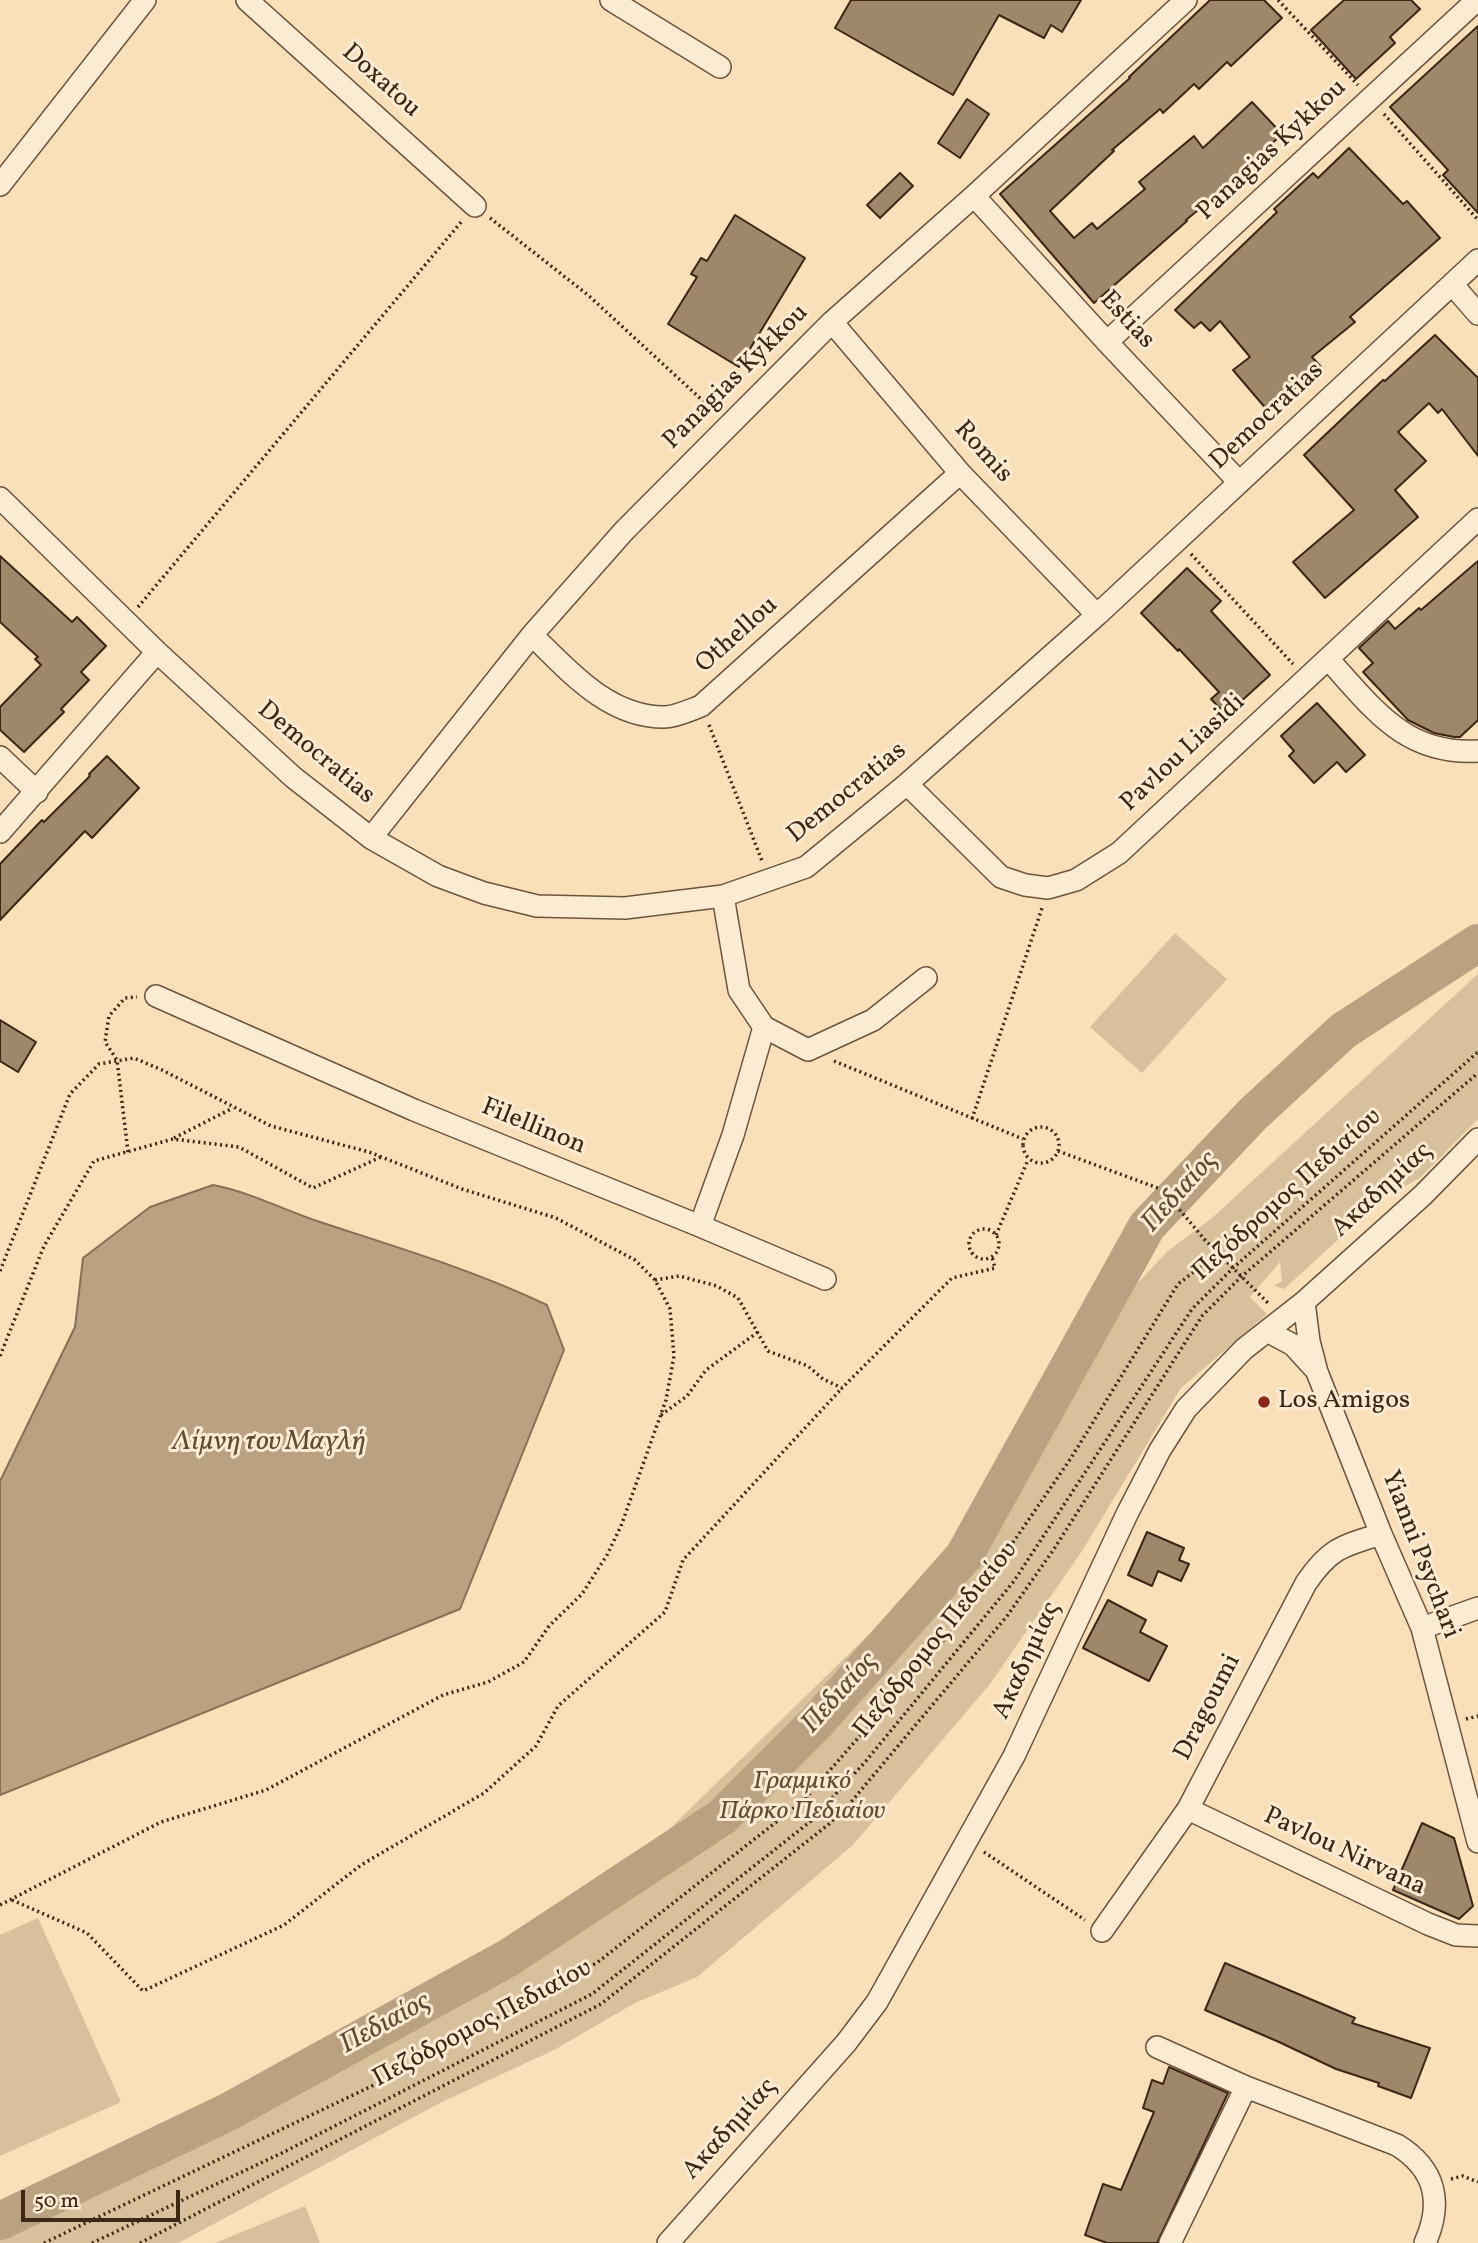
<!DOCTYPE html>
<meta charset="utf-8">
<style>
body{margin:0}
#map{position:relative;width:1478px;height:2243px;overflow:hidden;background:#f9e0b9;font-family:Vollkorn,serif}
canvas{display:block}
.scale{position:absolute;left:21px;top:2190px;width:159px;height:32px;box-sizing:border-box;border:4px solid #3d2614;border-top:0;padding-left:9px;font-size:21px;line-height:24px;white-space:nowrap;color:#3d2614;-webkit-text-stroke:5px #fbebd2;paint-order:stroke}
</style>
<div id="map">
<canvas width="1478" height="2243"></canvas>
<div class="scale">50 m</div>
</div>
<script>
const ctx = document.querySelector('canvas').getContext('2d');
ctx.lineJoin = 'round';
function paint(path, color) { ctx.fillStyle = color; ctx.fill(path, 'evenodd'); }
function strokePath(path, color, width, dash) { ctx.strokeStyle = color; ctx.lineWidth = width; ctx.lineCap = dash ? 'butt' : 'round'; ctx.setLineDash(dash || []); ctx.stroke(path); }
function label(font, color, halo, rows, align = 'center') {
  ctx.font = font + ' Vollkorn,serif'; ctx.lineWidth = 6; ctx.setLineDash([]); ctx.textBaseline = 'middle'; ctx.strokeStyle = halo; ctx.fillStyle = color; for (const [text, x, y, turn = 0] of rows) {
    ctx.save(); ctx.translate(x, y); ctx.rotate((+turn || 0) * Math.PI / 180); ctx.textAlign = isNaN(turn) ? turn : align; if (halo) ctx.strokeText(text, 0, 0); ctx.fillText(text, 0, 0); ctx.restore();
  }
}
paint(new Path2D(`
 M 1175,933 L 1227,979 L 1142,1073 L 1090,1027 Z
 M 1478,974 L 1478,1119 L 1420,1178 L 1384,1198 L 1284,1289 L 1274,1286 L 1282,1281 L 1280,1262 L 1250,1297 L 1267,1314 L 1181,1388 L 1082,1551 L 990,1684 L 853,1845 L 697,1977 L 635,2003 L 554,2050 L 442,2102 L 178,2243 L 0,2243 L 0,2236 L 306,2084 L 520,1963 L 649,1849 L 990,1516 L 1091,1359 L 1131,1290 L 1169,1250 L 1212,1218 Z
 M 38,1918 L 121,2102 L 0,2156 L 0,1935 Z
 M 305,2206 L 320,2243 L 215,2243 Z`), '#d9c09d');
const water = new Path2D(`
 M 213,1185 C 250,1192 284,1210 320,1222 C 396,1247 474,1270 547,1305 L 564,1350 L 460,1609 L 0,1795 L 0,1481 L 75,1327 L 83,1258 L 150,1207 Z`);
paint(water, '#b9a181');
strokePath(water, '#877055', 2);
strokePath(new Path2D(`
 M 0,2221 L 228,2112 L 508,1958 L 722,1817 L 816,1723 L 964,1556 L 1147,1226 L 1253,1114 L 1343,1031 L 1478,943`), '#b9a181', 38);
const building = new Path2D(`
 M 851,0 L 1081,0 L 1062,32 L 1051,25 L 1044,38 L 999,15 L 953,95 L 835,28 Z
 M 1210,0 L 1264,0 L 1282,18 L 1231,66 L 1227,62 L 1199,89 L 1194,84 L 1163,113 L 1160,109 L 1112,150 L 1114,151 L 1050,211 L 1074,238 L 1092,223 L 1097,229 L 1145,189 L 1139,182 L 1194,136 L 1203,148 L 1252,102 L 1282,134 L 1265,150 L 1268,153 L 1249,171 L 1248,169 L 1186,220 L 1187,221 L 1094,303 L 1000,194 L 1130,78 L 1129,77 Z
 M 1344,0 L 1411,0 L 1420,9 L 1390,37 L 1395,43 L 1356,79 L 1311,30 Z
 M 1478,26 L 1478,213 L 1443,175 L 1448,170 L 1390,107 Z
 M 967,99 L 989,114 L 960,158 L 938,143 Z
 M 1349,148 L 1403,204 L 1407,201 L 1440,238 L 1350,317 L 1355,322 L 1312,357 L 1321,367 L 1268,411 L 1233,370 L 1250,357 L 1220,321 L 1210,331 L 1201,322 L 1194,328 L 1175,310 L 1277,212 L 1274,209 L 1313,173 L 1318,178 Z
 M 900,173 L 913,186 L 880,218 L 867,205 Z
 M 735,215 L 805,258 L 739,367 L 668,324 L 697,277 L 691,274 L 701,258 L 707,261 Z
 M 1435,335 L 1478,378 L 1478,456 L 1442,409 L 1438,413 L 1429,403 L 1398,432 L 1426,461 L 1395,490 L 1418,517 L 1325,598 L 1293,562 L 1354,510 L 1304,455 L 1383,380 L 1385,381 Z
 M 0,556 L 72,622 L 77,617 L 106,646 L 81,672 L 89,680 L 61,709 L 64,712 L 24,752 L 0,730 L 0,707 L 41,665 L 35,659 L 38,657 L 0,622 Z
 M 1478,561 L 1478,720 L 1460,737 L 1454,737 L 1434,733 L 1408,720 L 1363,672 L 1373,663 L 1359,648 L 1388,621 L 1395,629 L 1419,608 L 1421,610 Z
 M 1187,568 L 1221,601 L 1211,611 L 1270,675 L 1226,715 L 1211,699 L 1219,692 L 1179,649 L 1178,651 L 1141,613 Z
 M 1317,703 L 1365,755 L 1346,772 L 1337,762 L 1314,783 L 1289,756 L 1294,751 L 1281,736 Z
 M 107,756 L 139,788 L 92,838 L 85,831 L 0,920 L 0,864 L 42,820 L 44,822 L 90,776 L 89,774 Z
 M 0,1020 L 36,1042 L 18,1072 L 0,1061 Z
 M 1147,1532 L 1184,1548 L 1179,1560 L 1189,1564 L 1181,1581 L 1158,1571 L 1152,1586 L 1128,1575 Z
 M 1108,1600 L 1146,1620 L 1140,1632 L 1167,1646 L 1149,1681 L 1083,1648 Z
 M 1422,1823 L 1454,1838 L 1473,1906 L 1459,1919 L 1393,1890 Z
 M 1225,1963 L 1355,2018 L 1352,2023 L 1430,2048 L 1411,2098 L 1378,2086 L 1379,2083 L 1336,2069 L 1279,2042 L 1205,2010 Z
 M 1169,2067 L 1228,2093 L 1157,2243 L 1107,2243 L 1085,2235 L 1103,2184 L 1121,2190 L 1154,2112 L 1143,2108 L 1152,2080 L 1163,2084 Z`);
paint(building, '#9f876a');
strokePath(building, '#3d2614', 2);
const minor = new Path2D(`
 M 247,0 L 475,206
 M 611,0 L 720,67
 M 0,185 L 145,0
 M 974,196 L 1107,342 L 1239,482
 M 1452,284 L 1478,314
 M 832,322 L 960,473 L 1097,615
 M 1107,342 L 1477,0
 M 0,498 L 157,652 L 293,777 L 371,838 L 438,876 L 484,893 L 537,906 L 625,908 L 723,896 L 806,867 L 907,784 L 1097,615 L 1478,260
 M 532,635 C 569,671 608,717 664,717 C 676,717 690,710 701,706 L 960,473
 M 1328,659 C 1373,708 1404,755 1478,751
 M 0,757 L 37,792
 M 907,784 L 1001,877 L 1025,885 L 1048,888 L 1076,880 L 1119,853 L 1478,519
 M 0,832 L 157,652
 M 371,838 L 532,635 L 624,531 L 832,322 L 974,196 L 1186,0
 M 723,896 L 739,990 L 764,1027 L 808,1050 L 873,1020 L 926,978
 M 156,996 L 414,1110 L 700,1226 L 733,1135 L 764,1027
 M 700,1226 L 825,1279
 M 1304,1302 L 1309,1341 L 1317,1372 L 1381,1534 L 1422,1628 L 1478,1842
 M 1267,1331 L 1293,1345 L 1314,1368
 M 1422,1628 L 1478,1608
 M 1188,1809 L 1428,1924 L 1456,1935 L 1478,1936
 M 1102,1931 L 1188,1809 L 1306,1583 C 1330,1548 1342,1546 1381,1534
 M 1157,2047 L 1246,2087 L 1397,2145 C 1436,2169 1443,2203 1425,2243
 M 668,2243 L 846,2043 L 877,2002 L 1014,1756 L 1127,1514 L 1160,1450 L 1186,1409 L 1244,1349 L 1304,1302 L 1423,1195 L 1478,1139
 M 1170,2243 L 1246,2087`);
strokePath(minor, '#6c543d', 24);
strokePath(new Path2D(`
 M 1278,0 L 1358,85
 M 1384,114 L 1478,220
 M 490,218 L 588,295 L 715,412
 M 1191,554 L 1293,664
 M 138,607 L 462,221
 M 709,725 L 762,861
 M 834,1061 L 1023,1139
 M 972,1119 L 1042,908
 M1023 1145a18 18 0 1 1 36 0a18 18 0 1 1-36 0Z
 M 174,1138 L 233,1108
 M 1058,1151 L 1163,1190 L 1205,1240 L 1269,1304
 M 128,1152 L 117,1060 L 105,1042 L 109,1016 L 125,998 L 137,997
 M969 1244a15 15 0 1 1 30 0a15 15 0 1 1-30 0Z
 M 996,1235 L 1028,1160
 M 0,1271 L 70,1094 L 99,1064 L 134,1058 L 162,1070 L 271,1126 L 369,1152 L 462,1189 L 556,1218 L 635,1260 L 655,1280 L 670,1309 L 674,1356 L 666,1400 L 621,1526 L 607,1555 L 582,1594 L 549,1626 L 524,1662 L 488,1682 L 443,1695 L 266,1790 L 161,1822 L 0,1905
 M 655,1280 L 679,1276 L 717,1286 L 738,1298 L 768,1351 L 808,1366 L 823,1379 L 842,1388 L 952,1278 L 995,1268 L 992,1257
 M 0,1356 L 44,1246 L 94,1161 L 173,1139 L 239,1147 L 313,1188 L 381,1157
 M 661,1415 L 687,1396 L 706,1370 L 758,1332
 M 1466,1719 L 1478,1716
 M 984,1852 L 1085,1920
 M 12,1900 L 87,1933 L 143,1991 L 284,1925 L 361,1865 L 484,1793 L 536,1746 L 558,1706 L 665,1612 L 683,1560 L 842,1388
 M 1451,2179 L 1463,2176 L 1478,2182
 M 44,2243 L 397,2074 L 598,1962 L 803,1801 L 955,1627 L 1071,1458 L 1178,1284 L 1203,1265 L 1224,1260
 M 92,2243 L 284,2152 L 592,1994 L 811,1821 L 866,1761 L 1014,1581 L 1192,1309 L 1233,1268 L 1478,1052
 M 140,2243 L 601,2004 L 829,1824 L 846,1808 L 1007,1616 L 1054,1549 L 1202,1316 L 1241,1277 L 1478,1073`), '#3d2614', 3.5, [2, 3.5]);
strokePath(minor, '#fbebd2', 21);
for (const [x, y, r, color] of [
 [1264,1402,7,"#8f2418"]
]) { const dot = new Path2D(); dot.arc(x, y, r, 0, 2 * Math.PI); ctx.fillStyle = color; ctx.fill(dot); strokePath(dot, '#fbebd2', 2.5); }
label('26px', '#3d2614', '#fbebd2', [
 ["Doxatou",380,82,42],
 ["Panagias Kykkou",1273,151,-43],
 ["Estias",1126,321,47],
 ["Panagias Kykkou",737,378,-45],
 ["Democratias",1268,417,-43],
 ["Romis",982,453,48],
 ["Othellou",738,636,-42],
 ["Democratias",315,754,40],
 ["Pavlou Liasidi",1184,754,-43],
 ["Democratias",848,794,-39],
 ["Filellinon",533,1128,22],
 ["Ακαδημίας",1383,1191,-43],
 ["Πεζόδρομος Πεδιαίου",1288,1196,-42],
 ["Yianni Psychari",1419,1555,69],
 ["Πεζόδρομος Πεδιαίου",937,1641,-51],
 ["Ακαδημίας",1028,1661,-65],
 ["Dragoumi",1209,1708,-63],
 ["Pavlou Nirvana",1344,1853,25],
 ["Πεζόδρομος Πεδιαίου",483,2025,-28],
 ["Ακαδημίας",731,2130,-48]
]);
label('26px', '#3d2614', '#fbebd2', [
 ["Los Amigos",1278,1402]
], 'left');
label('italic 26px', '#644c36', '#fbebd2', [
 ["Γραμμικό",802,1783],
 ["Πάρκο Πεδιαίου",802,1813]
]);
label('italic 28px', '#624b35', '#fbebd2', [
 ["Πεδιαίος",1181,1193,-48],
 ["Λίμνη του Μαγλή",269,1444],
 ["Πεδιαίος",841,1694,-48],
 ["Πεδιαίος",386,2025,-29]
]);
</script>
